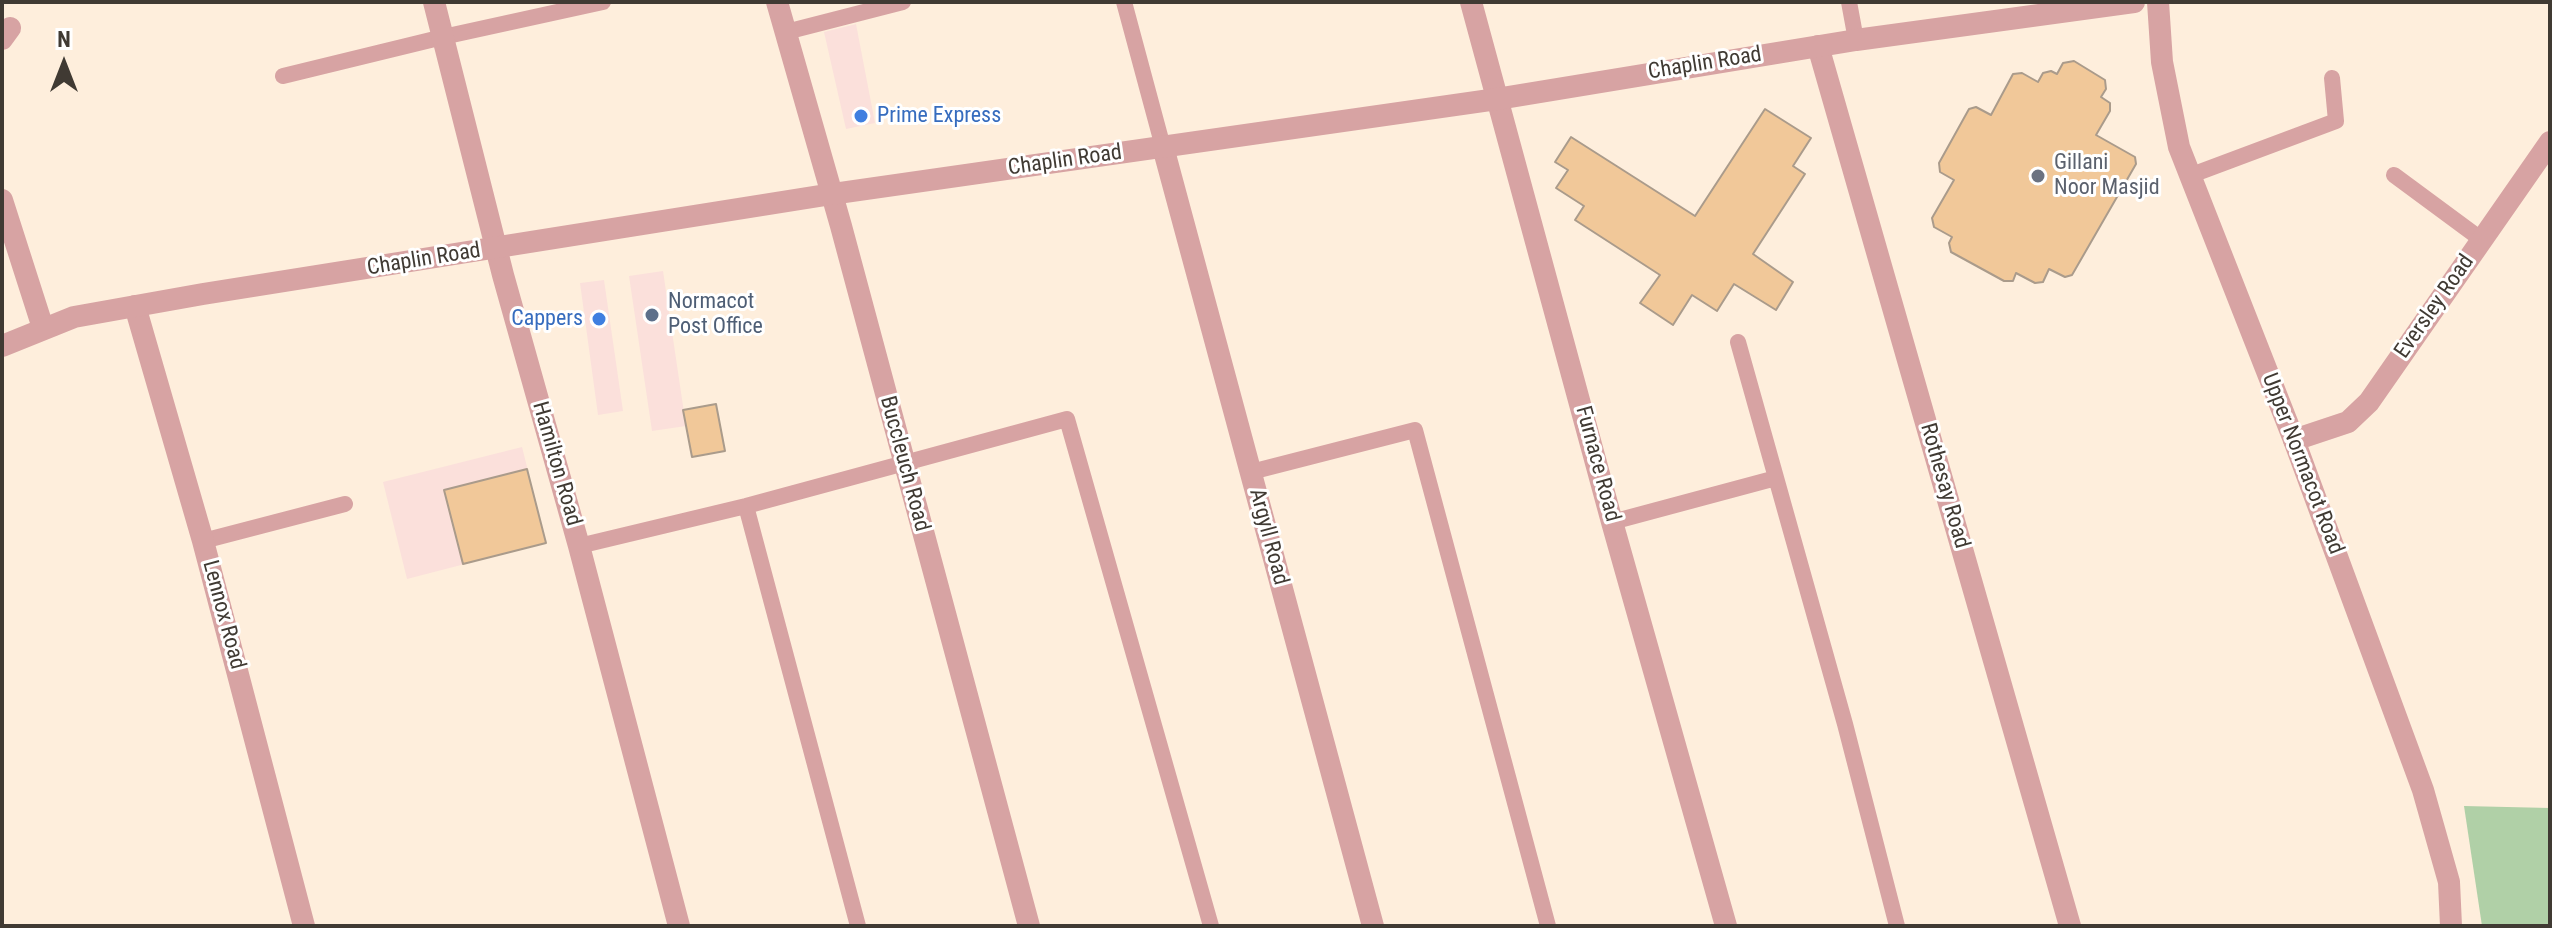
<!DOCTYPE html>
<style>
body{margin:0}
#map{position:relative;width:2552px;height:928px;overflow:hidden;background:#feeedc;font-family:"Roboto Condensed",sans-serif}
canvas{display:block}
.frame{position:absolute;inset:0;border:4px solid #403a33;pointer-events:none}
.north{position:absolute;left:24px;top:24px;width:80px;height:80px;-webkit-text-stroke:6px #fff;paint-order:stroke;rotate:0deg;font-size:22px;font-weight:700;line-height:32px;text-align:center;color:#403a33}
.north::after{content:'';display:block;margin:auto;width:28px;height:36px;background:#403a33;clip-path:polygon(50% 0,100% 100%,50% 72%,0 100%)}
</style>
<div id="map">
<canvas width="2552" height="928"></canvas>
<div class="frame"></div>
<div class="north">N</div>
</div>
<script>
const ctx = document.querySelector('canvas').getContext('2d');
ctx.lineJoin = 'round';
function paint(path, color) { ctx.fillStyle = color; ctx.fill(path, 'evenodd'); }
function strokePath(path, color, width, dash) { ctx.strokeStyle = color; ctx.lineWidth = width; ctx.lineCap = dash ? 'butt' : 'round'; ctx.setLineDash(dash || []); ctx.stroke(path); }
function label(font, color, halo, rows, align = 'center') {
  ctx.font = font + ' "Roboto Condensed",sans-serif'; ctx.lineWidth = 6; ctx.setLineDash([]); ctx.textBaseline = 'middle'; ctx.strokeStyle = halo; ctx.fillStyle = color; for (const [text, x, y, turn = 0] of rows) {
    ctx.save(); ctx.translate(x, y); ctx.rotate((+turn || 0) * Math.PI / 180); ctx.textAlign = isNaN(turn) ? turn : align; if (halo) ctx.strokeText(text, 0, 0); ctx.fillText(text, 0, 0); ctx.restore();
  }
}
paint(new Path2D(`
 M 856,24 L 875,123 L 846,129 L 824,32 Z
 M 663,271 L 686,426 L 652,431 L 629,276 Z
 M 604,280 L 623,411 L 598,415 L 580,283 Z
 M 522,447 L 546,543 L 407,579 L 383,482 Z`), '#fbe0db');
paint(new Path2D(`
 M 2464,806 L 2550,808 L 2550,926 L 2482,926 Z`), '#b0d0a7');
const building = new Path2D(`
 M 2074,61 L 2105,80 L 2106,89 L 2101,97 L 2110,103 L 2110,111 L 2096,135 L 2135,157 L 2136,164 L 2072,275 L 2065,277 L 2049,269 L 2043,282 L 2035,283 L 2016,273 L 2013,281 L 2004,281 L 1951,252 L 1949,243 L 1952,237 L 1934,227 L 1932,218 L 1954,180 L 1940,172 L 1939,163 L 1969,109 L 1976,107 L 1991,115 L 2013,74 L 2022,73 L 2038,82 L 2043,73 L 2051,71 L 2057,74 L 2063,63 Z
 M 1765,109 L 1811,138 L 1793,166 L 1805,174 L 1753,254 L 1793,282 L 1776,310 L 1734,284 L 1717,311 L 1692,295 L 1673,325 L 1640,303 L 1660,275 L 1575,220 L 1584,206 L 1556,188 L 1568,170 L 1555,162 L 1571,137 L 1695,216 Z
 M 716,404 L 725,451 L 692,457 L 683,410 Z
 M 527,469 L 546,543 L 463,564 L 444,490 Z`);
paint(building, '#f1c899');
strokePath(building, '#aa9b8b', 2);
strokePath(new Path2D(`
 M 1124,2 L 1163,147
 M 1849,2 L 1856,40
 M 786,32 L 903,2
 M 283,76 L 443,37 L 603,2
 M 2394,175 L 2482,240
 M 2189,176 L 2336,121 L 2332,78
 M 1738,342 L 1845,724 L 1897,926
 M 1251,472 L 1415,430 L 1548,926
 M 746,506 L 858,926
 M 1612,522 L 1776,478
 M 203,541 L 345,504
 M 579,546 L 746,506 L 1067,419 L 1211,926`), '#d7a3a3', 16);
strokePath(new Path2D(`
 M 434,2 L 503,275 L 579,546 L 679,926
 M 777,2 L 841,226 L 1029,926
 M 1471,2 L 1612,522 L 1726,926
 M 2,39 L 10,28
 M 1818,46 L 2070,926
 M 1163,147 L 1373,926
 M 2,200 L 43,328
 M 135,306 L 203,541 L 304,926
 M 2294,440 L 2348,422 L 2369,402 L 2550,142`), '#d7a3a3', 22);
strokePath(new Path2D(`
 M 2158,2 L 2162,62 L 2179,147 L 2294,440 L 2423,790 L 2449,882 L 2451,926
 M 2,346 L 74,317 L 203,294 L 832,194 L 1497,99 L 1856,40 L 2134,2`), '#d7a3a3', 22);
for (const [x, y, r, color] of [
 [861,116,8,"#3f7fe0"],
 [2038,176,8,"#6b7280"],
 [652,315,8,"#5c6f8a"],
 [599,319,8,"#3f7fe0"]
]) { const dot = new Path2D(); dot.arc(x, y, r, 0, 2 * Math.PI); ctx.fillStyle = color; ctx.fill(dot); strokePath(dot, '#fff', 3); }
label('22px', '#403a33', '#fff', [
 ["Chaplin Road",1705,64,-9],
 ["Chaplin Road",1065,161,-8],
 ["Chaplin Road",424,260,-9],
 ["Eversley Road",2435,307,-55],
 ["Hamilton Road",556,464,74],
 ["Buccleuch Road",904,464,75],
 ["Furnace Road",1597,464,75],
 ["Upper Normacot Road",2302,464,69],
 ["Rothesay Road",1944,486,74],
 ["Argyll Road",1268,537,75],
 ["Lennox Road",223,615,75]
]);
label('22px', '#366cbe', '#fff', [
 ["Prime Express",877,116],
 ["Cappers",583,319,"right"]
], 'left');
label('22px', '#5b616d', '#fff', [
 ["Gillani",2054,163],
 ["Noor Masjid",2054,188]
], 'left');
label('22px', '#4e5e75', '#fff', [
 ["Normacot",668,302],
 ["Post Office",668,327]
], 'left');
</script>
